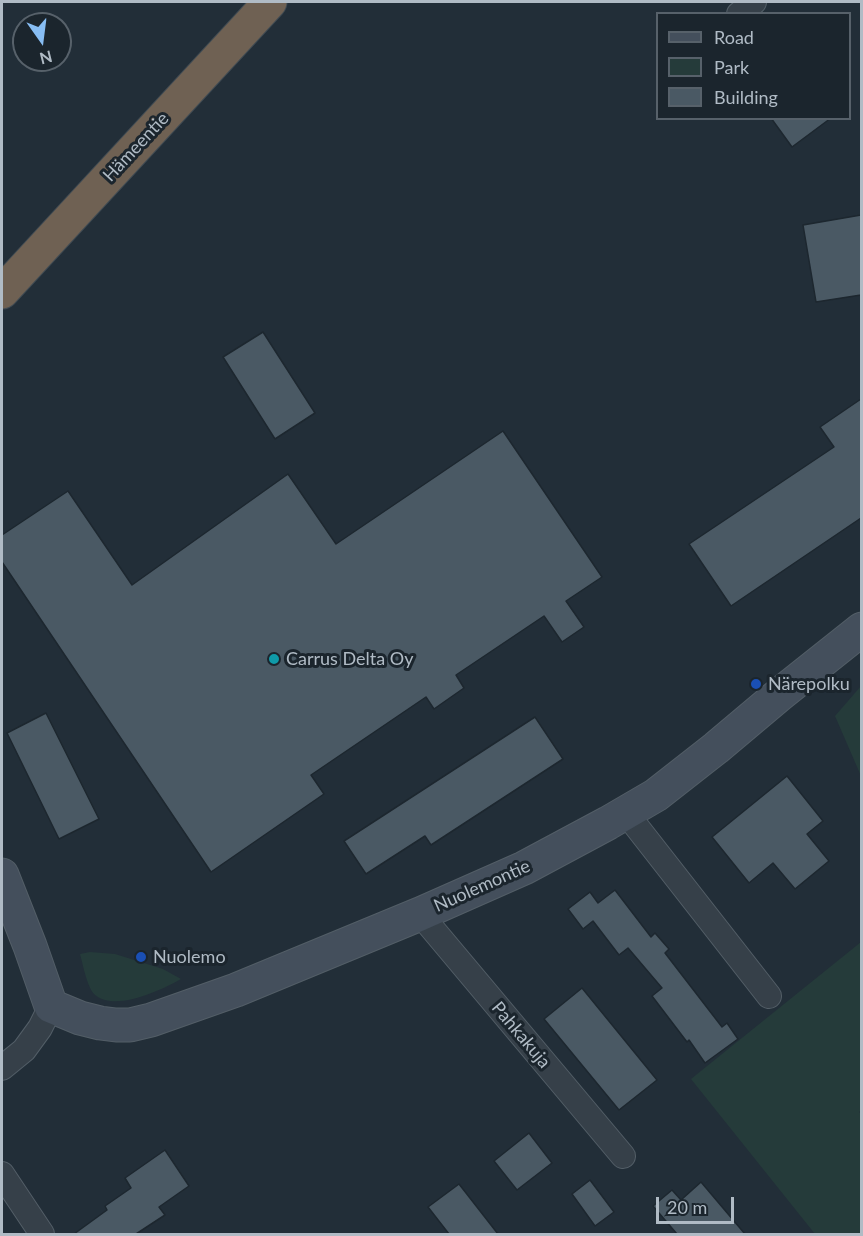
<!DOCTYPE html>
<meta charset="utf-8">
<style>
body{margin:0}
#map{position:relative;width:863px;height:1236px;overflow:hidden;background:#222e38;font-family:Lato,sans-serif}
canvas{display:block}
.frame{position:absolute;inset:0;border:3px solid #b0bbc5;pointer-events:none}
.legend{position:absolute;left:656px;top:12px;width:195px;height:108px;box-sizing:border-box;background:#1b252d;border:2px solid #57616a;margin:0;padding:8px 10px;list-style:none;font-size:18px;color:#b0bbc5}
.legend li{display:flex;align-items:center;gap:12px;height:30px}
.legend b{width:30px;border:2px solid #57616a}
.north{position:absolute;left:12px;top:12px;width:60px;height:60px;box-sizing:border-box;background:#1b252d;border:2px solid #57616a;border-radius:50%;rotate:166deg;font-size:16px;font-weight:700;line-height:24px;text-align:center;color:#b0bbc5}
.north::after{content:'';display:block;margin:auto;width:21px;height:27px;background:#87bdf3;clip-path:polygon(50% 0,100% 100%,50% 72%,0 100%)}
.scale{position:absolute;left:656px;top:1197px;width:78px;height:27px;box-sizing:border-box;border:3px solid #b0bbc5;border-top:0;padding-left:8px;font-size:18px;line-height:21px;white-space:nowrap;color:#b0bbc5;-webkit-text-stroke:4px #1b252d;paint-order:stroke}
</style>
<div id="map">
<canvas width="863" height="1236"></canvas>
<div class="frame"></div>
<ul class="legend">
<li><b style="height:8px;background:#444f5c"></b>Road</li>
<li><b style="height:16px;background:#253b3a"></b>Park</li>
<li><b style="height:16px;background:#4a5964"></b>Building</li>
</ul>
<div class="north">N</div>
<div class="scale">20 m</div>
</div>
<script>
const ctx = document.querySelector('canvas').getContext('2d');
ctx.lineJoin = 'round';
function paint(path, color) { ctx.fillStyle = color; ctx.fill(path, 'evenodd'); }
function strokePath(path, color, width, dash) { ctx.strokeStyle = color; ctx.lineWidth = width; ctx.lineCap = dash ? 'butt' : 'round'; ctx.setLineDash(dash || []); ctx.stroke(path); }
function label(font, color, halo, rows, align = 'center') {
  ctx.font = font + ' Lato,sans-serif'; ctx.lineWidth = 6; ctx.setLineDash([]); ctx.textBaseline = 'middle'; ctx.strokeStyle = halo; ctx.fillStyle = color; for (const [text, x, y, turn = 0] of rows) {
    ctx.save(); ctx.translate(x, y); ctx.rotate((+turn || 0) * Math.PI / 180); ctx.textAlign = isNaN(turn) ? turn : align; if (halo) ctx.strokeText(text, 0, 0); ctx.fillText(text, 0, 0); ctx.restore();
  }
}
paint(new Path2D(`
 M 861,686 L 861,776 L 835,716 Z
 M 861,942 L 862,1109 L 859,1112 L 862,1115 L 861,1234 L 815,1234 L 691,1079 Z
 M 90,952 L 115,954 L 163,969 L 181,979 C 162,990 113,1013 94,994 C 87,986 83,965 80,954 Z`), '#253b3a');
const building = new Path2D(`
 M 771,118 L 831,118 L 792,147 Z
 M 861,215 L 861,295 L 816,302 L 803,225 Z
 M 263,332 L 315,413 L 275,439 L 223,357 Z
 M 861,399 L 861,518 L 731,606 L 689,544 L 834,447 L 820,427 Z
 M 503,431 L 602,577 L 566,601 L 584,627 L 562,642 L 544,616 L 456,675 L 464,688 L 434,709 L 426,697 L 311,775 L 324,794 L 211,872 L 2,562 L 2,535 L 68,491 L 132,585 L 288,474 L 336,544 Z
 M 46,713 L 99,819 L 59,839 L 7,733 Z
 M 535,717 L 563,759 L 431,845 L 425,836 L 366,874 L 344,841 Z
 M 787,776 L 823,821 L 807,834 L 829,861 L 795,889 L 773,863 L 749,883 L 712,837 Z
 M 615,890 L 651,937 L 655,933 L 669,949 L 665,953 L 722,1027 L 727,1023 L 738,1039 L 705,1063 L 689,1040 L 687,1042 L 652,996 L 662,988 L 628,948 L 619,955 L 593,921 L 583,929 L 568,909 L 590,892 L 598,903 Z
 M 582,988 L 657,1080 L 619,1110 L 544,1019 Z
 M 529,1133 L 552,1163 L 517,1190 L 494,1161 Z
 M 165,1150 L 189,1186 L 159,1207 L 165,1215 L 136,1234 L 74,1234 L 107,1210 L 105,1206 L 131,1188 L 125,1178 Z
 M 590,1180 L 614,1212 L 595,1226 L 572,1194 Z
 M 701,1182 L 745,1234 L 677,1234 L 653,1206 L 672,1190 L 681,1200 Z
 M 459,1184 L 498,1234 L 449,1234 L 428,1207 Z`);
paint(building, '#4a5964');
strokePath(building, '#1d272f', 1.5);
const street = new Path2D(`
 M 739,14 L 754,2
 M 626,813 L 769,996
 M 420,914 L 623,1156
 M 2,1068 L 24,1050 L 40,1028 L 51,1006
 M 2,1174 L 42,1234`);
const secondary = new Path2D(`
 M 2,875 L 30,946 L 51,1006 L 80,1018 L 100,1023 L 116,1025 L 130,1025 L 151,1020 L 236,990 L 420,914 L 524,868 L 608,823 L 656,795 L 716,748 L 779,695 L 862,629`);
const highway = new Path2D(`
 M 2,292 L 270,2`);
strokePath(street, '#535e67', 26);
strokePath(secondary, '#535e67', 35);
strokePath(highway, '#404b53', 35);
strokePath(street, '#364049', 24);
strokePath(secondary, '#444f5c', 33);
strokePath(highway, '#6f6153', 33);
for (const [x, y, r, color] of [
 [274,659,6,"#0f9aa8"],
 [756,684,6,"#1a4fb4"],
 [141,957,6,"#1a4fb4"]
]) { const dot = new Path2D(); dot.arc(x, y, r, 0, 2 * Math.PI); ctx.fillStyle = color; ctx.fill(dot); strokePath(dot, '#1b252d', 2); }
label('18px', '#b0bbc5', '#1b252d', [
 ["Hämeentie",136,147,-47],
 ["Nuolemontie",482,886,-24],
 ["Pahkakuja",521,1035,50]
]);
label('18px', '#b0bbc5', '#1b252d', [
 ["Carrus Delta Oy",286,659],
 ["Närepolku",768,684],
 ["Nuolemo",153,957]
], 'left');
</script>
